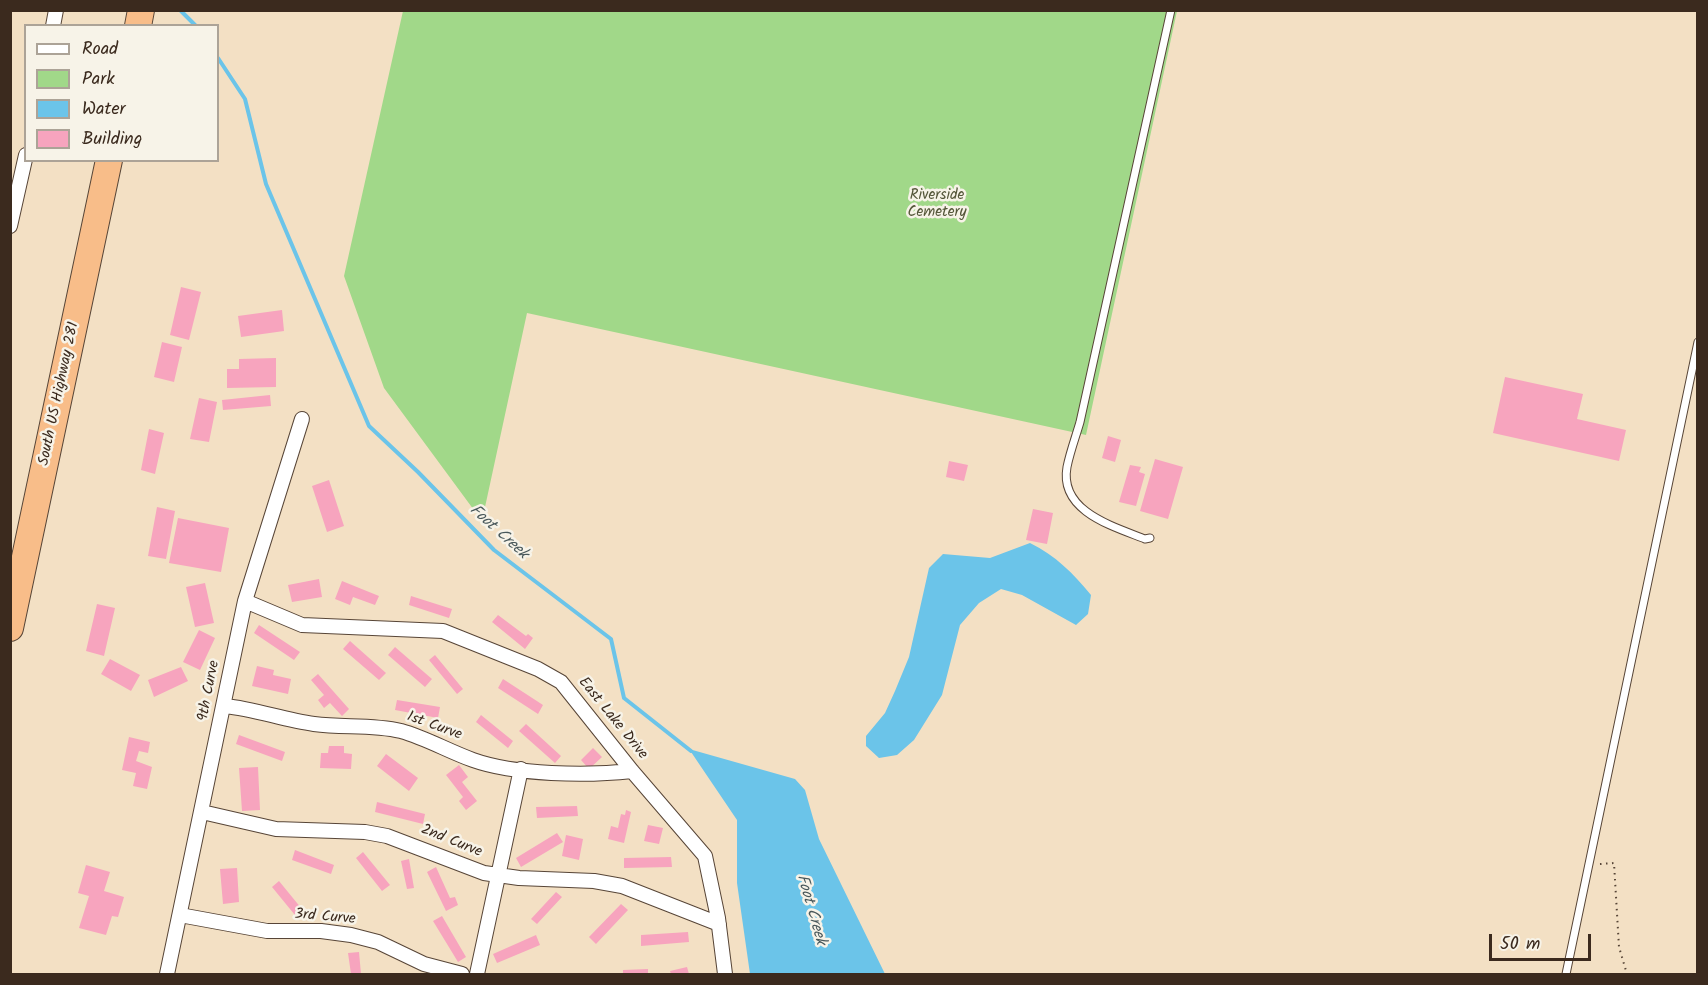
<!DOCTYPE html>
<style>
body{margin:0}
#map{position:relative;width:1708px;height:985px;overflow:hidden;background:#f3e0c4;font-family:Kalam,sans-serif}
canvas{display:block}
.frame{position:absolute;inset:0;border:12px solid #3b2a1e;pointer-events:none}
.legend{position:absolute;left:24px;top:24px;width:195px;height:138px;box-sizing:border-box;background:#f7f3e8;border:2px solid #aca397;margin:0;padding:8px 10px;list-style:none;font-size:18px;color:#3b2a1e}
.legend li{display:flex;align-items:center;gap:12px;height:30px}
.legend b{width:30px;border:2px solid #aca397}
.scale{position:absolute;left:1489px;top:934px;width:102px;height:27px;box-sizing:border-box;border:3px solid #3b2a1e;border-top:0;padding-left:8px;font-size:18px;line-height:21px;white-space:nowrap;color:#3b2a1e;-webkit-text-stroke:4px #f7f3e8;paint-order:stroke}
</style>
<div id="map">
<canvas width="1708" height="985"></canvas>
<div class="frame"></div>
<ul class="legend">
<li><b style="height:8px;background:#fff"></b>Road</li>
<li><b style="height:16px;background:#a1d889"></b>Park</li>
<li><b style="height:16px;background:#6bc4e9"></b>Water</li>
<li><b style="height:16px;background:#f7a4be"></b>Building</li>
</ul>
<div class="scale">50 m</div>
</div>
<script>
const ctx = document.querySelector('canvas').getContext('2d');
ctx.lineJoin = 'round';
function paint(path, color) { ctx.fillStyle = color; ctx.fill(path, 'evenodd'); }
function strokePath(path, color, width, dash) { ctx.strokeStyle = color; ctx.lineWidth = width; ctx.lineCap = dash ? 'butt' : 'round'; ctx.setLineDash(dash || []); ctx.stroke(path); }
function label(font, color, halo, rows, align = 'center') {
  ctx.font = font + ' Kalam,sans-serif'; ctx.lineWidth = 5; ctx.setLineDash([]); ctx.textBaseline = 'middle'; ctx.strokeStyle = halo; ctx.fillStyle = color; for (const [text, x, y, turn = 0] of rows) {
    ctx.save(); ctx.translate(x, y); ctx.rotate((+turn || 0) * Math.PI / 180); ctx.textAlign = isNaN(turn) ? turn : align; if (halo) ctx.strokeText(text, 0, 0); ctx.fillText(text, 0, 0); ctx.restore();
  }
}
paint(new Path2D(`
 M 403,11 L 1177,11 L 1086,435 L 527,313 L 482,521 L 384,388 L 344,276 Z`), '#a1d889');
paint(new Path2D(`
 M 1030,543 C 1056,556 1073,573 1091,595 L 1088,614 L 1076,625 L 1022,595 L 1001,589 L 979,603 L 960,625 L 942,695 L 914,740 L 897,755 L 879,758 L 866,746 L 866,736 L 885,713 L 895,691 L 909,657 L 929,568 L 943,554 L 990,558 Z
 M 689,749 L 795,779 L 805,790 L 819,839 L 885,974 L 750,974 L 737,883 L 737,820 Z`), '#6bc4e9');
strokePath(new Path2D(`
 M 180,10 L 196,26
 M 218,58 L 245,99 L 266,184 L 369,426 L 418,472 L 494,550 L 611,639 L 624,698 L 691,751`), '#6bc4e9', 4);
paint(new Path2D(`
 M 181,287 L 201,292 L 189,340 L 170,335 Z
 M 282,310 L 284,331 L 241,337 L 238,316 Z
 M 162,342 L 182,347 L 174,382 L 154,377 Z
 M 276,358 L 276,387 L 227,388 L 227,369 L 239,369 L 239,359 Z
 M 1505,377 L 1583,394 L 1577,419 L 1626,430 L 1619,461 L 1493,433 Z
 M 270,395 L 271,406 L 223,410 L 222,400 Z
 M 199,398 L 217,402 L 209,442 L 190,439 Z
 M 149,429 L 164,433 L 155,474 L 141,470 Z
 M 1108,436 L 1121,440 L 1115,462 L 1102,458 Z
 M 1155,459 L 1183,467 L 1168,519 L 1140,511 Z
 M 949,461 L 968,465 L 964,481 L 946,477 Z
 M 1130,465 L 1141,467 L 1139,472 L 1145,474 L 1136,506 L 1119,502 Z
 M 329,480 L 344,526 L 327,532 L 312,486 Z
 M 157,507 L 175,511 L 166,559 L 148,556 Z
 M 1033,509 L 1053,513 L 1047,544 L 1026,540 Z
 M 178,518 L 229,528 L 221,572 L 169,563 Z
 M 319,579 L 322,597 L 292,602 L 288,585 Z
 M 342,581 L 379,596 L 375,605 L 353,597 L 350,605 L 335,599 Z
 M 205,583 L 214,623 L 195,627 L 186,587 Z
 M 411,596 L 452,609 L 449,618 L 409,605 Z
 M 97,604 L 115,608 L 104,656 L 86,651 Z
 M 498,615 L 526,636 L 528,634 L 533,638 L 525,649 L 492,622 Z
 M 259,625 L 300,652 L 294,660 L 254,633 Z
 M 199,630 L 215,638 L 200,670 L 183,662 Z
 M 350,641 L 386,673 L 379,680 L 343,649 Z
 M 395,647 L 432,679 L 425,687 L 388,655 Z
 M 435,655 L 463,689 L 457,694 L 429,660 Z
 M 110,659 L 140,675 L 131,691 L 101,674 Z
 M 257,666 L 274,670 L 273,675 L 291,679 L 288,694 L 252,686 Z
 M 181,667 L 188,681 L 154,697 L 148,680 Z
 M 318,674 L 349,709 L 342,716 L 330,703 L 324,708 L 318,700 L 324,695 L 311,680 Z
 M 503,679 L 543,705 L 538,714 L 498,688 Z
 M 397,700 L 440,707 L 438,718 L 395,710 Z
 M 481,715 L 513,741 L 508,748 L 476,722 Z
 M 526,724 L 561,756 L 555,763 L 519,731 Z
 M 239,735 L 285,752 L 282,761 L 236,744 Z
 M 129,737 L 150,742 L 148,753 L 139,751 L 136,761 L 152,767 L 147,789 L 133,786 L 136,773 L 122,770 Z
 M 329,746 L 344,746 L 344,753 L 352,754 L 351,769 L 320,768 L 321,753 L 328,753 Z
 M 593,748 L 602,757 L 589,769 L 581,760 Z
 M 386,754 L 418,778 L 409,791 L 377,766 Z
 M 459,765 L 468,777 L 462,782 L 477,801 L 466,810 L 459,801 L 463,797 L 446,775 Z
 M 258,767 L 260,810 L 242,811 L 239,768 Z
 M 377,802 L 425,814 L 423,824 L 375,812 Z
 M 577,806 L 578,816 L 537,818 L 536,807 Z
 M 626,810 L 631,812 L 624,843 L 608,839 L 611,826 L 618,828 L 621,814 L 625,815 Z
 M 648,825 L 663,828 L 659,844 L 644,841 Z
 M 557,833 L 563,842 L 521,867 L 516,858 Z
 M 566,835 L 583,839 L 579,860 L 562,856 Z
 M 295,850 L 334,865 L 331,874 L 292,860 Z
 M 363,852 L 390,885 L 382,891 L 356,858 Z
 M 671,857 L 672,867 L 624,868 L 624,858 Z
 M 409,859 L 414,888 L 407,889 L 401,861 Z
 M 86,865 L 110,872 L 104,891 L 124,897 L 118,917 L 112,916 L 106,935 L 79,928 L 89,896 L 78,893 Z
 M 436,867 L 450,898 L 455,897 L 458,905 L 446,911 L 427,872 Z
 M 237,868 L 239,902 L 223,904 L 220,869 Z
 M 279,881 L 306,914 L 299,920 L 272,887 Z
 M 556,892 L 562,897 L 537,924 L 531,919 Z
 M 621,904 L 628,910 L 596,944 L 589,937 Z
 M 442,916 L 466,957 L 458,962 L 433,921 Z
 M 688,932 L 689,942 L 641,946 L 641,935 Z
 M 536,935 L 540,945 L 497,963 L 493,954 Z
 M 359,952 L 361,974 L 351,974 L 348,953 Z
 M 687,967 L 689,974 L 671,974 L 670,971 Z
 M 648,969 L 648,974 L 623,974 L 623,970 Z`), '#f7a4be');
const lane = new Path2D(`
 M 1150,538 L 1145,539 C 1112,526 1059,511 1067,467 C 1070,452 1076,436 1080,422 L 1171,10
 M 1566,974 L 1698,342`);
const street = new Path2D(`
 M 53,26 L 56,10
 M 10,226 L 26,155
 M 245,601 L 302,625 L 443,631 L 538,669 L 561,682 L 632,771 L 705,856 L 718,918 L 725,974
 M 225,706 C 255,709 284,720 314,724 C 343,728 372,724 401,731 C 426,738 448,751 473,760 C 515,775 587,776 632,771
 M 202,812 L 276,829 L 365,832 L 387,836 L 484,873 L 519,878 L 594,881 L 622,886 L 719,924
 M 180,915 L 267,931 L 321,931 L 351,935 L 378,942 L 424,964 L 462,974
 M 167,974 L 245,601 L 302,419
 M 477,974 L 521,769`);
const highway = new Path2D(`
 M 138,26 L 141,10
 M 10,628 L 109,160`);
strokePath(lane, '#574537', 9);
strokePath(street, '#574537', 16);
strokePath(highway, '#574537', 28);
strokePath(new Path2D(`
 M 1600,864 L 1614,863 L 1619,947 L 1627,974`), '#574537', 2, [1.5, 4.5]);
strokePath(lane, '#fff', 7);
strokePath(street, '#fff', 14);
strokePath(highway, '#f8bd89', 26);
label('15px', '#545639', '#f7f3e8', [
 ["Riverside",937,196],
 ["Cemetery",937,213]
]);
label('15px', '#3b2a1e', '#f7f3e8', [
 ["South US Highway 281",60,394,-78],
 ["9th Curve",210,691,-79],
 ["East Lake Drive",612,719,51],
 ["1st Curve",434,727,20],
 ["2nd Curve",451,842,22],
 ["3rd Curve",325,918,5]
]);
label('italic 16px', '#49585b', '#f7f3e8', [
 ["Foot Creek",498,533,42],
 ["Foot Creek",810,910,74]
]);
</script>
